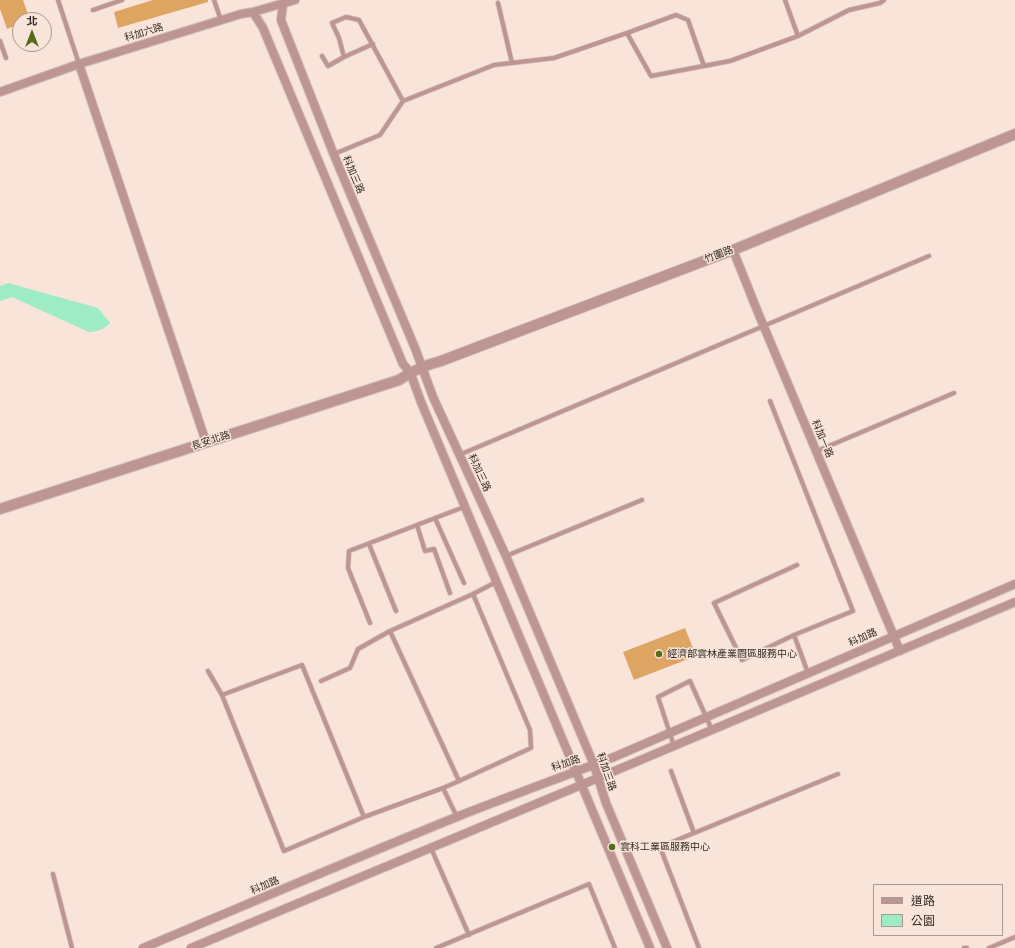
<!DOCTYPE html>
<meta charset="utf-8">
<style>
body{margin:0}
#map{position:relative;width:1015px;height:948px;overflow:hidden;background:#f8e4d8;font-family:"Times New Roman","Noto Sans TC",serif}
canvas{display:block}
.legend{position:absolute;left:873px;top:884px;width:130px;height:52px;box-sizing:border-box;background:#f8e4d8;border:1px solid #a99a92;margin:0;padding:5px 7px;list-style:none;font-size:12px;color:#332c28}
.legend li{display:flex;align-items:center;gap:8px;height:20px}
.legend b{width:20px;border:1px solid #a99a92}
.north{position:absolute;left:12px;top:12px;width:40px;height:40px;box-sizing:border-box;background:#f8e4d8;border:1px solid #a99a92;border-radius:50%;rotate:0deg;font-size:11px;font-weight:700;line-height:16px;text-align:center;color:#332c28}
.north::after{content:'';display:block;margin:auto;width:14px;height:18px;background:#566c1b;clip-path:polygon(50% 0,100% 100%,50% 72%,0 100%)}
</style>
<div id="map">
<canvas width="1015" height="948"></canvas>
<ul class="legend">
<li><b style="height:5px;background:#bd9592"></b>道路</li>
<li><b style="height:11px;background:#9decc5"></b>公園</li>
</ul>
<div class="north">北</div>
</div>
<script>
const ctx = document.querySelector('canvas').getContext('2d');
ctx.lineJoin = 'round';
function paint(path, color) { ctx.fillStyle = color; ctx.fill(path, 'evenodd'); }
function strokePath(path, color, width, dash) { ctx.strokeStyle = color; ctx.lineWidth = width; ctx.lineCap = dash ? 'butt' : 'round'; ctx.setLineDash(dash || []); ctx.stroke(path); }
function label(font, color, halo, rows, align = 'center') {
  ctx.font = font + ' "Times New Roman","Noto Sans TC",serif'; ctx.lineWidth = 3; ctx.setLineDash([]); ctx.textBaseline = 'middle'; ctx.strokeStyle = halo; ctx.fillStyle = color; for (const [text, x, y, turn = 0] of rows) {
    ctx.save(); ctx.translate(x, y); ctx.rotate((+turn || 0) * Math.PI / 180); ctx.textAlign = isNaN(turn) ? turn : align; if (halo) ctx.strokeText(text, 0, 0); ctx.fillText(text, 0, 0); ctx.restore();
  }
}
paint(new Path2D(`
 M 8,283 L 98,308 L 110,323 C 105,329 96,332 89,332 L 12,297 L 0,301 L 0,286 Z`), '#9decc5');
paint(new Path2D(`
 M 0,0 L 23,0 L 30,20 L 20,20 L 20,24 L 7,29 L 0,9 Z
 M 153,0 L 208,0 L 208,2 L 118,28 L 114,12 Z
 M 685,628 L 696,656 L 634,680 L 623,652 Z`), '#dea562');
const service = new Path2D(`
 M 58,0 L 79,64
 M 214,0 L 221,20
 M 785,0 L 798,36
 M 498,3 L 512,63
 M 93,10 L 122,0
 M 627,33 L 676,15 L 688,20 L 704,66
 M 0,41 L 6,58
 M 322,56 L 328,66 L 344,57 L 373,44
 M 344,57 L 339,38 L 332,23 L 346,17 L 359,20 L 403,101
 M 334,154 L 380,135 L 403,101 L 494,65 L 554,58 L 627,33 L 651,76 L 730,61 L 798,36 L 849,10 L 880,3 L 884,0
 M 770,401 L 853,611 L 794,635
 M 817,451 L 954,393
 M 459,455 L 929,256
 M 435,518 L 464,583
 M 417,525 L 425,551 L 434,549 L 450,593
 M 369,544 L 396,611
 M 506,556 L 642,500
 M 797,565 L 714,603 L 742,660 L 794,635 L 808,673
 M 370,623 L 348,568 L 349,551 L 464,507
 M 390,631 L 473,594
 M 208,671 L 222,695
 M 321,681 L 350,668 L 358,649 L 390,631 L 459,781 L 531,748 L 530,730 L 473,594 L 496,582
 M 674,746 L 658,697 L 690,681 L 712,730
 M 671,771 L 694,833
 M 443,788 L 459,781
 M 364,817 L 302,665 L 222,695 L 284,851 L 364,817 L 443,788 L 457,817
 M 431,848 L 469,935
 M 53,874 L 72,948
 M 436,948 L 589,884 L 615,948
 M 699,948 L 660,847 L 838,774
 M 964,948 L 967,948
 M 989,948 L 1015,937`);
const minor = new Path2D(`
 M 283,4 L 281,20 L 334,155 L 415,348 L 433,397 L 506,556 L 594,765 L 606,803 L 667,948
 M 253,12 L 263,28 L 403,364 L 410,372 L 421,402 L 650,948
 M 79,64 L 206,442
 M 0,92 L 79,64 L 241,14 L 253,12 L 295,0
 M 733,250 L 759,315 L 900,651
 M 143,948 C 248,904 353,859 459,816 C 510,796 562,777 614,757 L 1015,584
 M 191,948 L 598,778 L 1015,602`);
const tertiary = new Path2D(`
 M 0,509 L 399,380 C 412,371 425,365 441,361 L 733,250 L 1015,134`);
strokePath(service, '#d1bfb5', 5.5);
strokePath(minor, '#d1bfb5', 10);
strokePath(tertiary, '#d1bfb5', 12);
strokePath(service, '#bd9592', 4);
strokePath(minor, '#bd9592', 8);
strokePath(tertiary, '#bd9592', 10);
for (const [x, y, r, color] of [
 [659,654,4,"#566c1b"],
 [612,847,4,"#566c1b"]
]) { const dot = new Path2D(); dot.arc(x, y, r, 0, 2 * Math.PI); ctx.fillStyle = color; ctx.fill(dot); strokePath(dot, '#f8e4d8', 1.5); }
label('10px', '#332c28', '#f8e4d8', [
 ["科加六路",144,33,-17],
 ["科加三路",353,175,67],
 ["竹圍路",719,255,-21],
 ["科加一路",822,439,67],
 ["長安北路",211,441,-18],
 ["科加三路",479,473,65],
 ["科加路",863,638,-24],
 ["科加路",566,764,-19],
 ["科加三路",606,772,71],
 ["科加路",265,886,-23]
]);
label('10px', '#332c28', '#f8e4d8', [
 ["經濟部雲林產業園區服務中心",667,654],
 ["雲科工業區服務中心",620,847]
], 'left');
</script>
